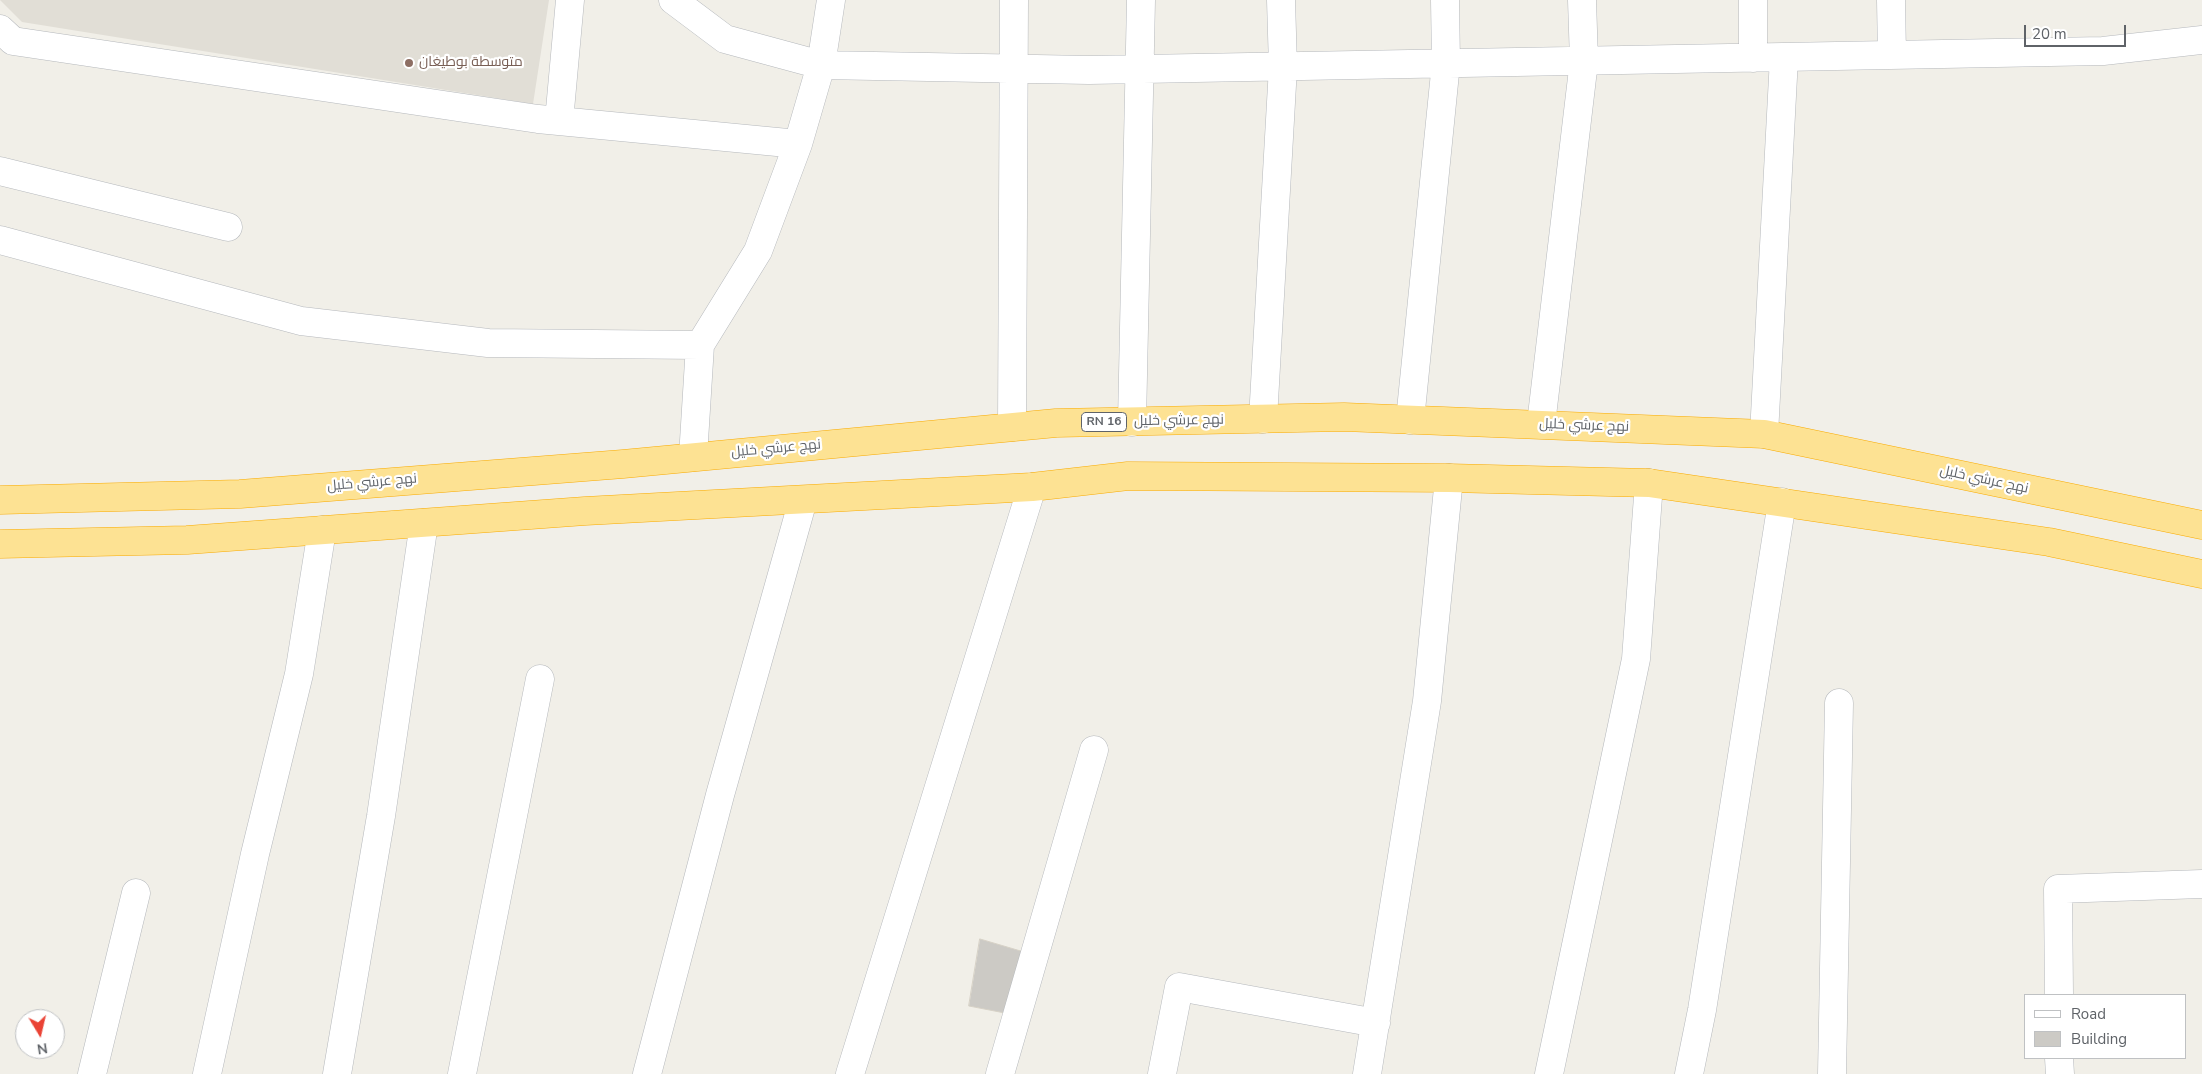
<!DOCTYPE html>
<meta charset="utf-8">
<style>
body{margin:0}
#map{position:relative;width:2202px;height:1074px;overflow:hidden;background:#f1efe8;font-family:"Nunito Sans",sans-serif}
canvas{display:block}
.legend{position:absolute;left:2024px;top:994px;width:162px;height:65px;box-sizing:border-box;background:#fff;border:1px solid #bfc1c3;margin:0;padding:6px 9px;list-style:none;font-size:15px;color:#5f6368}
.legend li{display:flex;align-items:center;gap:10px;height:25px}
.legend b{width:25px;border:1px solid #bfc1c3}
.north{position:absolute;left:15px;top:1009px;width:50px;height:50px;box-sizing:border-box;background:#fff;border:1px solid #bfc1c3;border-radius:50%;rotate:171deg;font-size:14px;font-weight:700;line-height:20px;text-align:center;color:#5f6368}
.north::after{content:'';display:block;margin:auto;width:18px;height:22px;background:#ea4335;clip-path:polygon(50% 0,100% 100%,50% 72%,0 100%)}
.scale{position:absolute;left:2024px;top:25px;width:102px;height:22px;box-sizing:border-box;border:2px solid #5f6368;border-top:0;padding-left:6px;font-size:15px;line-height:18px;white-space:nowrap;color:#5f6368;-webkit-text-stroke:4px #fff;paint-order:stroke}
</style>
<div id="map">
<canvas width="2202" height="1074"></canvas>
<ul class="legend">
<li><b style="height:6px;background:#fff"></b>Road</li>
<li><b style="height:14px;background:#cccac5"></b>Building</li>
</ul>
<div class="north">N</div>
<div class="scale">20 m</div>
</div>
<script>
const ctx = document.querySelector('canvas').getContext('2d');
ctx.lineJoin = 'round';
function paint(path, color) { ctx.fillStyle = color; ctx.fill(path, 'evenodd'); }
function strokePath(path, color, width, dash) { ctx.strokeStyle = color; ctx.lineWidth = width; ctx.lineCap = dash ? 'butt' : 'round'; ctx.setLineDash(dash || []); ctx.stroke(path); }
function label(font, color, halo, rows, align = 'center') {
  ctx.font = font + ' "Nunito Sans",Cairo,sans-serif'; ctx.lineWidth = 4.5; ctx.setLineDash([]); ctx.textBaseline = 'middle'; ctx.strokeStyle = halo; ctx.fillStyle = color; for (const [text, x, y, turn = 0] of rows) {
    ctx.save(); ctx.translate(x, y); ctx.rotate((+turn || 0) * Math.PI / 180); ctx.textAlign = isNaN(turn) ? turn : align; if (halo) ctx.strokeText(text, 0, 0); ctx.fillText(text, 0, 0); ctx.restore();
  }
}
paint(new Path2D(`
 M 0,0 L 549,0 L 533,104 L 22,22 Z`), '#e1ded6');
const building = new Path2D(`
 M 980,939 L 1024,952 L 1010,1014 L 969,1006 Z`);
paint(building, '#cccac5');
strokePath(building, '#d6d1c6', 1);
const street = new Path2D(`
 M 673,0 L 725,39 L 821,65 L 1089,70 L 2103,51 L 2202,40
 M 1891,0 L 1892,55
 M 0,29 L 13,41 L 538,119 L 798,144
 M 1753,58 L 1753,0
 M 559,121 L 570,0
 M 0,171 L 228,227
 M 0,240 L 301,321 L 488,343 L 700,345
 M 1263,419 L 1283,67 L 1281,0
 M 1410,420 L 1446,63 L 1445,0
 M 1132,422 L 1141,0
 M 1541,424 L 1584,61 L 1582,0
 M 1012,427 L 1014,0
 M 1764,434 L 1784,58
 M 693,457 L 700,345 L 758,251 L 798,144 L 821,65 L 831,0
 M 2059,995 L 2058,889 L 2202,884
 M 2059,1058 L 2060,1074
 M 92,1074 L 136,893
 M 207,1074 L 255,854 L 299,674 L 322,530
 M 337,1074 L 381,816 L 424,523
 M 462,1074 L 540,679
 M 647,1074 L 720,795 L 803,500
 M 850,1074 L 1032,487
 M 1000,1074 L 1094,750
 M 1162,1074 L 1179,987 L 1376,1023
 M 1367,1074 L 1427,701 L 1449,478
 M 1549,1074 L 1636,659 L 1649,483
 M 1689,1074 L 1702,1010 L 1782,502
 M 1832,1074 L 1839,703`);
const highway = new Path2D(`
 M 0,500 L 240,494 L 623,464 L 1056,423 L 1344,417 L 1764,434 L 2202,525
 M 0,544 L 187,540 L 585,511 L 1032,487 L 1128,476 L 1449,478 L 1649,483 L 2049,542 L 2202,574`);
strokePath(street, '#b5b8bc', 29);
strokePath(highway, '#f9ab00', 29);
strokePath(street, '#fff', 28);
strokePath(highway, '#fde293', 28);
for (const [x, y, r, color] of [
 [409,63,5,"#8d6e63"]
]) { const dot = new Path2D(); dot.arc(x, y, r, 0, 2 * Math.PI); ctx.fillStyle = color; ctx.fill(dot); strokePath(dot, '#fff', 2); }
for (const [x, y, w] of [
 [1104,422,45]
]) { const box = new Path2D(); box.roundRect(x - w / 2, y - 9.5, w, 19, 4); ctx.fillStyle = '#fff'; ctx.fill(box); strokePath(box, '#5f6368', 1); }
label('bold 12px', '#5f6368', null, [
 ["RN 16",1104,422]
]);
label('14px', '#785e54', '#fff', [
 ["متوسطة بوطيغان",419,63]
], 'left');
label('14px', '#5f6368', '#fff', [
 ["نهج عرشي خليل",1179,421,-1],
 ["نهج عرشي خليل",1584,426,2],
 ["نهج عرشي خليل",776,449,-5],
 ["نهج عرشي خليل",1984,480,12],
 ["نهج عرشي خليل",372,483,-5]
]);
</script>
